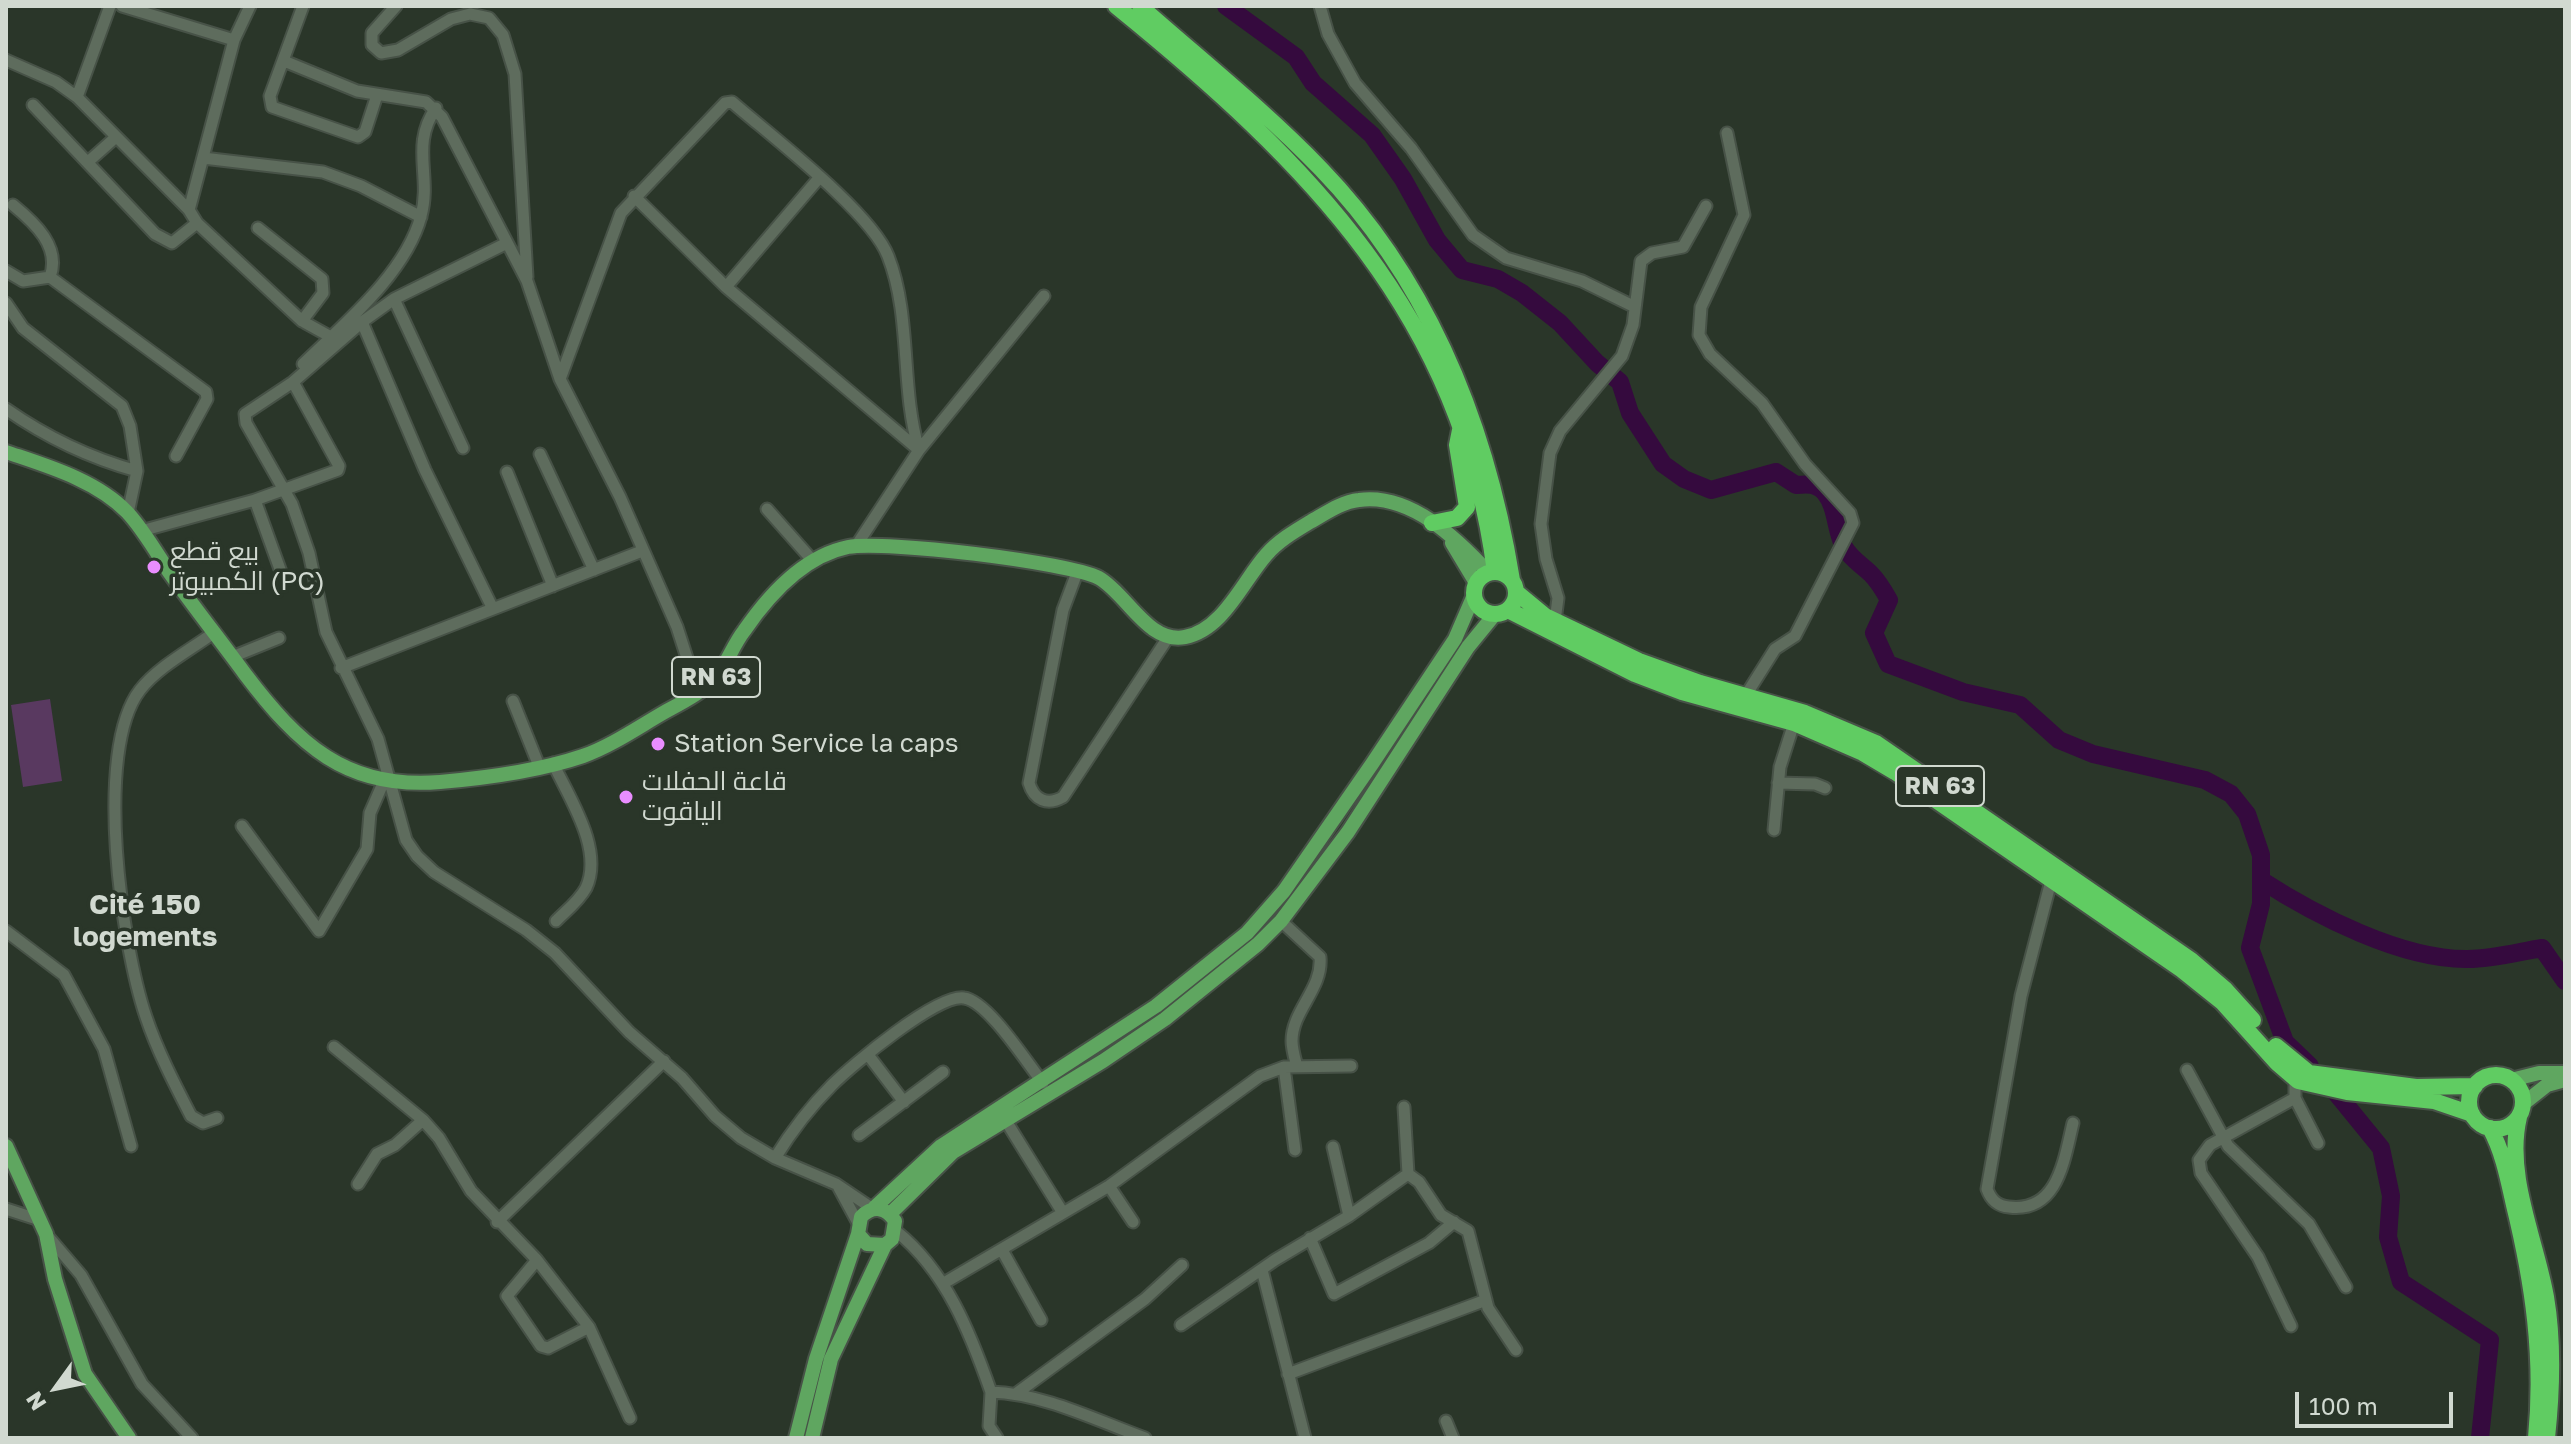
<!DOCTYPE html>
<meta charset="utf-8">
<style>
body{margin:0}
#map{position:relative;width:2571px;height:1444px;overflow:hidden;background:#2a3629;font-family:"Golos Text",sans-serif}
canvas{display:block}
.frame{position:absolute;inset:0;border:8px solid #d1d9d0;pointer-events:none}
.north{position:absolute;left:16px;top:1348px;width:80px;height:80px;-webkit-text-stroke:6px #2a3629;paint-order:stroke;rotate:237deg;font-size:22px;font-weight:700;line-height:32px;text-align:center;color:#d1d9d0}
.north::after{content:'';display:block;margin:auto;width:28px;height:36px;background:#d1d9d0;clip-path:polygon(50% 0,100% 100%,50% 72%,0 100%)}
.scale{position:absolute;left:2295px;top:1392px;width:158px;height:36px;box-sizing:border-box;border:4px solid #d1d9d0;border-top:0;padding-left:10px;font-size:24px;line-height:28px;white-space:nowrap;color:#d1d9d0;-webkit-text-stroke:6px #2a3629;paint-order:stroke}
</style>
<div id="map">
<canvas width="2571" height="1444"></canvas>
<div class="frame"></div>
<div class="north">N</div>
<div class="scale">100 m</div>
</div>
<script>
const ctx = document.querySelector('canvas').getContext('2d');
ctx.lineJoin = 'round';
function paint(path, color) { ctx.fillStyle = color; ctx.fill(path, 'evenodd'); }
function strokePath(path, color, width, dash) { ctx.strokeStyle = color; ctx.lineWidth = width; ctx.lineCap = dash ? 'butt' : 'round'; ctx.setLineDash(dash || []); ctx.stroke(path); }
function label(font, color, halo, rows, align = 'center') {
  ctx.font = font + ' "Golos Text",Cairo,sans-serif'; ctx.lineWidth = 7; ctx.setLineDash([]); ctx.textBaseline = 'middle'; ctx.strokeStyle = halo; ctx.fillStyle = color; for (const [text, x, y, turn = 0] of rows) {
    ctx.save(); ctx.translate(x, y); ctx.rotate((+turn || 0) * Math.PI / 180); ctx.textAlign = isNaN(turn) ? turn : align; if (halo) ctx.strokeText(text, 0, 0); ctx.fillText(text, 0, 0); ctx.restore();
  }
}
paint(new Path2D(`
 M 50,699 L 62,781 L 23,787 L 11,705 Z`), '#593960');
strokePath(new Path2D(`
 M 1226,6 L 1296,57 L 1313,83 L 1372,135 L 1403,179 L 1437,240 L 1462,270 L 1498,279 L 1522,293 L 1560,323 L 1597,363 L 1620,382 L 1630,413 L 1663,464 L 1684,479 L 1711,490 L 1776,472 L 1796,485 C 1807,484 1817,483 1825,493 C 1837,508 1835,529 1844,547 C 1852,560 1861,564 1871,574 C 1878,581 1884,591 1889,600 L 1874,633 L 1888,664 L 1963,692 L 2020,705 L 2059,740 L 2093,754 L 2205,780 L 2231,794 L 2247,814 L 2261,855 L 2261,904 L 2250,948 L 2285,1042 L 2310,1066
 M 2261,880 C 2315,915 2402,960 2468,959 C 2492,959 2518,952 2542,948 L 2565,981
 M 2328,1083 L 2381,1148 L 2391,1196 L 2388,1237 L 2401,1282 L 2490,1340 L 2480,1438`), '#350a3e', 18);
const minor = new Path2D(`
 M 122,6 L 234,40
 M 303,6 L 270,96 L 272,107 L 358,137 L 365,132 L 377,95
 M 396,6 L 372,33 L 372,45 L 381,53 L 398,50 L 451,19 L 470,14 L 489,18 L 503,35 L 515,74 L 527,277
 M 1320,6 L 1328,34 L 1355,83 L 1411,148 L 1473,235 L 1506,258 L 1582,281 L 1635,307
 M 6,60 L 56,82 L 77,97 L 189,210 L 197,223 L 302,321 L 331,337
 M 284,61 L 357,91 L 426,102 L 442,117 L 527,281 L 560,379 L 620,497 L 677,627 L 698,692
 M 77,97 L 110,6
 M 33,105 L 155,234 L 172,243 L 197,223
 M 1727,133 L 1744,215 L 1701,307 L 1699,335 L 1710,354 L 1762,403 L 1805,464 L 1850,513 L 1853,523 L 1795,636 L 1775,649 L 1746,695
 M 203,158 L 323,172 L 361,186 L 421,217
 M 89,161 L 116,137
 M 634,196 L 726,287 L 919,450 L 1044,296
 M 13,205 C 35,223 61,247 50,277
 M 189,210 L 234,40 L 250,6
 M 258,228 L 322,279 L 323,293 L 302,321
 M 6,271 L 23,281 L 50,277 L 206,392 L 207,399 L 176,456
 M 726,287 L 819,178
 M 394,299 L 362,322 L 293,382 L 245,414 L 246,423 L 292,504 L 309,553 L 326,632 L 378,739 L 406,840 L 417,856 L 434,872 L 526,930 L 555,953 L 629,1032 L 682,1078 L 715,1116 L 741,1138 L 775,1158 L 836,1184 L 873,1209
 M 6,303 L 23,328 L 122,406 L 130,426 L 137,471 L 128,513
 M 362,322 L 425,470 L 493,609
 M 303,364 C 344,324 406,273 421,216 C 432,176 410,145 436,108
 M 560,379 L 621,213 L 725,103 L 732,102 C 771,136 871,212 888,256 C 912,317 900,387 919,450 L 856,546
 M 6,409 C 46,437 90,458 137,471
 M 463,448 L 394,299 L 507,243
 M 540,454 L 594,570
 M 507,472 L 553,586
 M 255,500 L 281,572
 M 767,509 L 813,561
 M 141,531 L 255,500 L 338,470 L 339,466 L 293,382
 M 1078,570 L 1063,610 L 1029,783 C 1034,800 1047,806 1063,797 L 1169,636
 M 1555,621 L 1558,598 L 1546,559 L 1541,524 L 1550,453 L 1560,431 L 1622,356 L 1633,325 L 1641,261 L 1652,253 L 1683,247 L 1706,206
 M 212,634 C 190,650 158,667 140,690 C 93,751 122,946 146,1017 C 157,1050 175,1085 191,1116 L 203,1123 L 217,1118
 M 232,657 L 279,638
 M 341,668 L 642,551
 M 513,701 L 539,766
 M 553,763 C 569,798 604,849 586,888 C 579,901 566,911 556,921
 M 1778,783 L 1815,784 L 1825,788
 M 242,826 L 319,931 L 367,849 L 370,813 L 384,781
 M 1774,830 L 1780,767 L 1794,723
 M 2051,881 L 2021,996 L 1987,1189 C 1991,1200 1997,1206 2009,1207 C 2058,1213 2064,1160 2073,1123
 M 1281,921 L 1320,957 C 1323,989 1292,1010 1292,1041 C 1292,1049 1295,1059 1297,1067
 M 6,931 L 64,975 L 104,1049 L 131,1146
 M 334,1047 L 423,1120 L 439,1138 L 471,1191 L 537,1260 L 589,1327 L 630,1418
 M 869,1056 L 904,1102
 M 1284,1067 L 1295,1150
 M 2187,1070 L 2228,1146 L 2309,1224 L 2346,1287
 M 2295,1079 L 2295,1098 L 2318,1143
 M 1006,1121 L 1063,1213
 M 859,1135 L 943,1072
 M 775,1158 C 791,1132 810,1107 832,1085 C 852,1065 937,994 964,998 C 988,1001 1027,1063 1043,1083
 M 1408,1174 L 1419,1182 L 1441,1215 L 1468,1231 L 1488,1308 L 1516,1350
 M 358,1184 L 377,1154 L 395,1145 L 423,1120
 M 1109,1186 L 1133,1222
 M 839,1188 L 858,1223
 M 6,1209 L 40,1220
 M 1349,1216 L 1408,1174 L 1404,1107
 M 497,1222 L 664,1061
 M 896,1231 C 946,1271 970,1332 991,1392 C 1045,1394 1095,1420 1145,1438
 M 46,1234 L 81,1275 L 142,1384 L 192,1438
 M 1310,1238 L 1334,1294 L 1429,1243 L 1454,1222
 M 1002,1250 L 1041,1320
 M 537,1260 L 507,1296 L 541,1346 L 548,1348 L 589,1327
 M 1262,1270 L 1305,1438
 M 944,1283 L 1109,1186 L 1260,1076 L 1284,1067 L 1351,1066
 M 1181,1325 L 1275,1260 L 1349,1216 L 1333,1147
 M 2291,1326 L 2258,1257 L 2201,1173 L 2199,1160 L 2210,1145 L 2295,1098
 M 1288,1374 L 1486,1300
 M 991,1392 L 989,1426 L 997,1438
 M 1017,1393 L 1145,1299 L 1182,1265
 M 1446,1421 L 1453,1438`);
const major = new Path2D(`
 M 6,452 C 47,466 96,480 127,512 C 143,529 156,552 169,572 C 194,607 220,640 245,674 C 298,744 346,790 440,782 C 486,778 539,771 583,756 C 611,746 637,728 663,713 C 681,703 702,693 716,677 C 727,664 733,645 744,631 C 768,596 804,556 848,547 C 883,540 1068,562 1099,578 C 1127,594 1148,644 1185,637 C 1223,630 1243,581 1266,555 C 1278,541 1295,531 1310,522 C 1326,513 1341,502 1359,500 C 1411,493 1457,539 1489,573
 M 1452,543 L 1476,583
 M 2511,1080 L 2539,1073 L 2565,1073
 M 2523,1104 L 2547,1085 L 2565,1080
 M 6,1146 L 46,1234 L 55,1279 L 85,1374 L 129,1438
 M 874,1208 L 941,1146 L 1156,1006 L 1247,933 L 1284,891 L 1372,764 L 1455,639 L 1474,595
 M 890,1214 L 953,1152 L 1103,1061 L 1165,1019 L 1258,944 L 1281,921 L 1348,832 L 1468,647 L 1495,614
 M 796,1438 L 816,1359 L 858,1234 L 861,1217 C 873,1205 886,1207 895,1221 L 892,1239 L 885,1245 L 867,1244 L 858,1234
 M 812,1438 L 831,1359 L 885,1245`);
const highway = new Path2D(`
 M 1116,6 C 1308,162 1462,315 1495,572
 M 1140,6 C 1201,60 1264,110 1321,169 C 1430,282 1487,427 1512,580
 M 1432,523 L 1457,518 L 1467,507 L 1457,445 L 1461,425
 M1474 593a21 21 0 1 1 42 0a21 21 0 1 1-42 0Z
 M 1516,592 L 1545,616 L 1639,661 L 1700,683 L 1805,713 L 1876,743 L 2191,960 L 2225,989 L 2253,1020
 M 1508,610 L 1635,674 L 1682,692 L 1794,723 L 1863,753 L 1895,772 L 2182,970 L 2222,1002 L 2277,1063 L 2298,1081 L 2347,1092 L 2434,1101 L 2472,1114
 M 2276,1046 L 2309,1073 L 2416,1087 L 2475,1086
 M2469 1102a27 27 0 1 1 54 0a27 27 0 1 1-54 0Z
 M 2519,1117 C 2505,1175 2536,1240 2546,1297 C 2554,1344 2552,1391 2547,1438
 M 2490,1128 C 2503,1152 2508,1178 2514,1205 C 2533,1283 2544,1357 2536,1438`);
strokePath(minor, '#475247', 15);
strokePath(major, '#475247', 18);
strokePath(highway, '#475247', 20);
strokePath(minor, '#5e6c5d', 11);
strokePath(major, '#5fa660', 14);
strokePath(highway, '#60cc62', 16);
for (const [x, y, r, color] of [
 [154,567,8,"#e98dfe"],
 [658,744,8,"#e98dfe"],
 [626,797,8,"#e98dfe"]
]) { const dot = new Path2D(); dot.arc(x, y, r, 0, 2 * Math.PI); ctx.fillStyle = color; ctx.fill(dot); strokePath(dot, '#2a3629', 3); }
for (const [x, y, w] of [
 [716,677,88],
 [1940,786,88]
]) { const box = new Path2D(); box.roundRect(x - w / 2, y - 20, w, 40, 6); ctx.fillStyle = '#2a3629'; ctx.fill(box); strokePath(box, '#d1d9d0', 2); }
label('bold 24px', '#d1d9d0', null, [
 ["RN 63",716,677],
 ["RN 63",1940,786]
]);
label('26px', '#d1d9d0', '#2a3629', [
 ["بيع قطع",170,552],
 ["الكمبيوتر (PC)",170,582],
 ["Station Service la caps",674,744],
 ["قاعة الحفلات",642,782],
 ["الياقوت",642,812]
], 'left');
label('bold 28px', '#d1d9d0', '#2a3629', [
 ["Cité 150",145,905],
 ["logements",145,937]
]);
</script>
